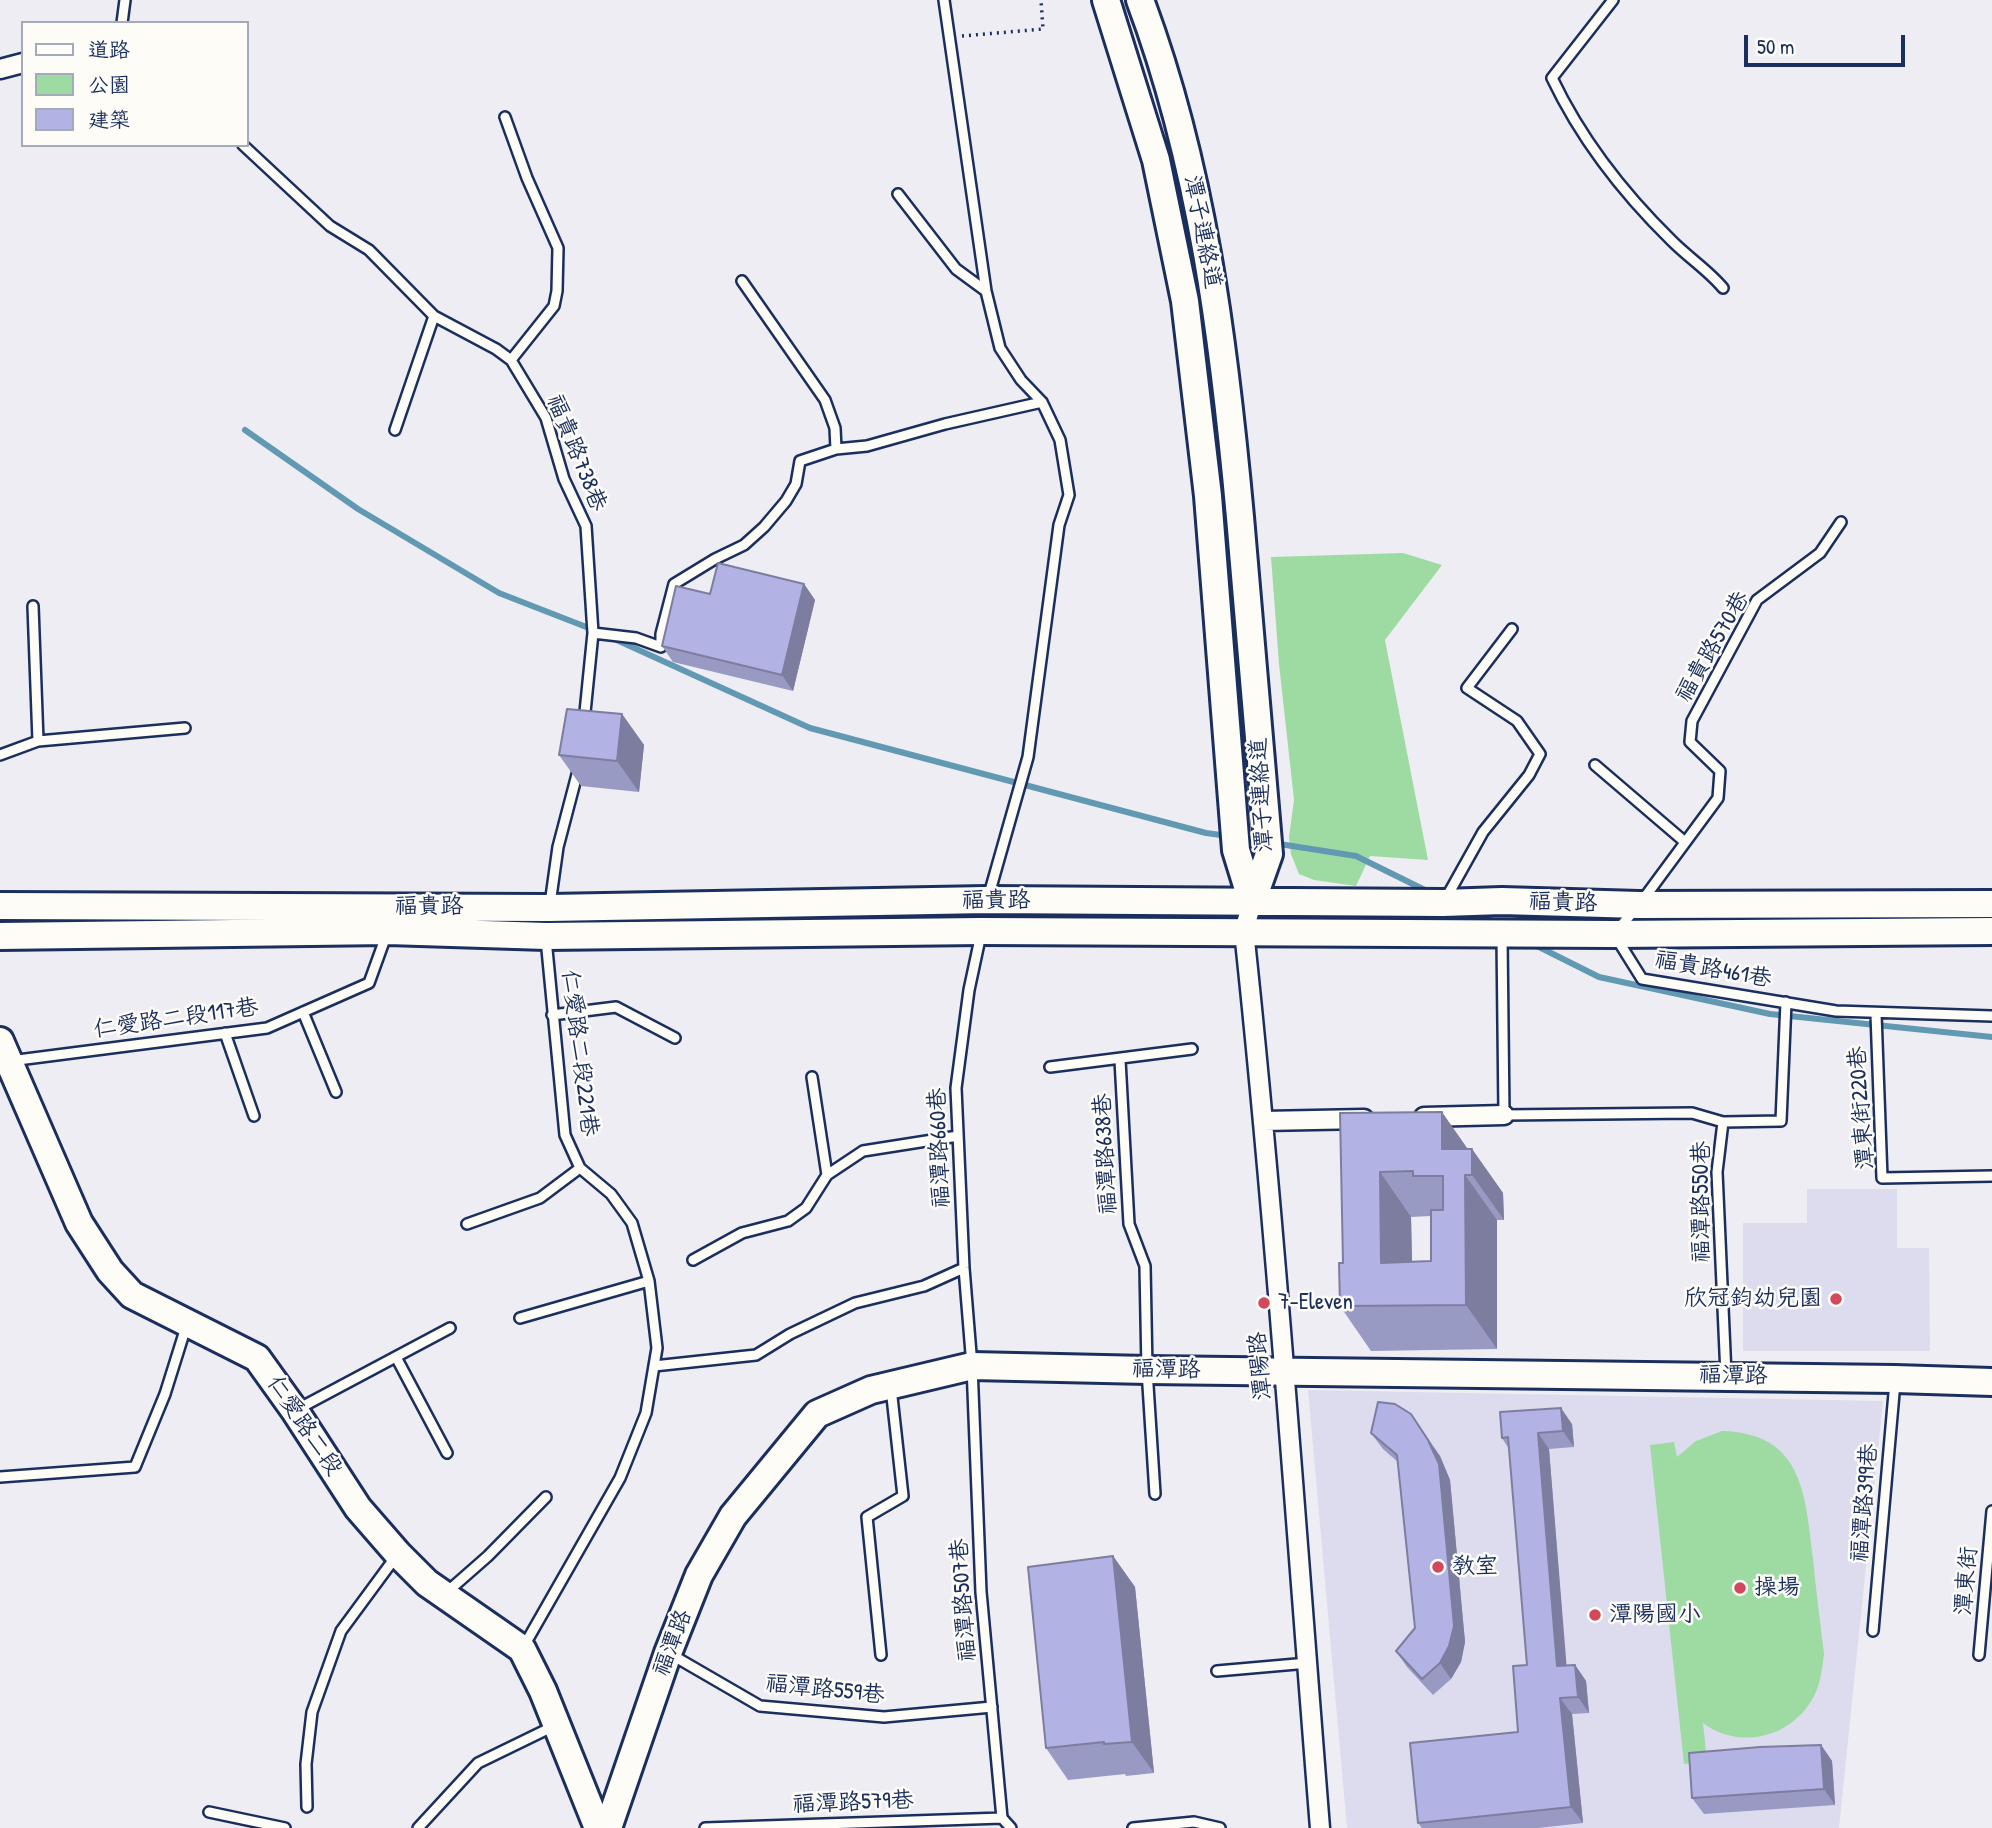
<!DOCTYPE html>
<meta charset="utf-8">
<style>
body{margin:0}
#map{position:relative;width:1992px;height:1828px;overflow:hidden;background:#eeedf3;font-family:"Patrick Hand","LXGW WenKai TC",sans-serif}
canvas{display:block}
.legend{position:absolute;left:21px;top:21px;width:228px;height:126px;box-sizing:border-box;background:#fdfcf7;border:2px solid #a3aaba;margin:0;padding:9px 12px;list-style:none;font-size:21px;color:#1b2f5e}
.legend li{display:flex;align-items:center;gap:14px;height:35px}
.legend b{width:35px;border:2px solid #a3aaba}
.scale{position:absolute;left:1744px;top:35px;width:161px;height:32px;box-sizing:border-box;border:4px solid #1b2f5e;border-top:0;padding-left:9px;font-size:21px;line-height:24px;white-space:nowrap;color:#1b2f5e;-webkit-text-stroke:5px #fdfcf7;paint-order:stroke}
</style>
<div id="map">
<canvas width="1992" height="1828"></canvas>
<ul class="legend">
<li><b style="height:9px;background:#fdfcf7"></b>道路</li>
<li><b style="height:19px;background:#9edba2"></b>公園</li>
<li><b style="height:19px;background:#b2b3e4"></b>建築</li>
</ul>
<div class="scale">50 m</div>
</div>
<script>
const ctx = document.querySelector('canvas').getContext('2d');
ctx.lineJoin = 'round';
function paint(path, color) { ctx.fillStyle = color; ctx.fill(path, 'evenodd'); }
function strokePath(path, color, width, dash) { ctx.strokeStyle = color; ctx.lineWidth = width; ctx.lineCap = dash ? 'butt' : 'round'; ctx.setLineDash(dash || []); ctx.stroke(path); }
function label(font, color, halo, rows, align = 'center') {
  ctx.font = font + ' "Patrick Hand","LXGW WenKai TC",sans-serif'; ctx.lineWidth = 5; ctx.setLineDash([]); ctx.textBaseline = 'middle'; ctx.strokeStyle = halo; ctx.fillStyle = color; for (const [text, x, y, turn = 0] of rows) {
    ctx.save(); ctx.translate(x, y); ctx.rotate((+turn || 0) * Math.PI / 180); ctx.textAlign = isNaN(turn) ? turn : align; if (halo) ctx.strokeText(text, 0, 0); ctx.fillText(text, 0, 0); ctx.restore();
  }
}
paint(new Path2D(`
 M 1807,1189 L 1897,1189 L 1897,1248 L 1929,1248 L 1930,1351 L 1743,1351 L 1743,1223 L 1807,1223 Z
 M 1308,1390 L 1883,1401 L 1839,1828 L 1347,1828 Z`), '#dcdcee');
paint(new Path2D(`
 M 1403,553 L 1442,565 L 1385,640 L 1428,860 L 1370,856 L 1356,886 L 1314,880 L 1299,874 L 1291,854 L 1289,837 L 1294,800 L 1279,664 L 1271,557 Z
 M 1722,1431 C 1803,1433 1805,1494 1813,1558 C 1816,1590 1820,1622 1824,1654 C 1822,1668 1821,1683 1814,1696 C 1793,1737 1740,1751 1703,1723 L 1707,1761 L 1684,1764 L 1650,1445 L 1674,1442 L 1677,1457 L 1696,1441 Z`), '#9edba2');
strokePath(new Path2D(`
 M 245,430 L 358,509 L 499,593 L 594,630
 M 610,637 L 810,728 L 1206,833 L 1228,836
 M 1273,843 L 1356,856 L 1431,893
 M 1469,912 L 1490,923
 M 1531,943 L 1599,977 L 1770,1014 L 1992,1037`), '#6199b3', 6);
const lane = new Path2D(`
 M 944,0 L 986,291 L 1000,348 L 1021,380 L 1042,402 L 1060,440 L 1069,495 L 1059,525 L 1028,757 L 988,898
 M 1613,0 L 1552,78 C 1581,139 1624,194 1672,241 C 1689,258 1709,271 1723,288
 M 122,23 L 125,0
 M 505,117 L 527,178 L 558,248 L 557,291 L 554,306 L 511,360
 M 243,145 L 330,226 L 369,250 L 434,316 L 496,349 L 511,360 L 546,418 L 564,479 L 586,526 L 593,633 L 584,722
 M 898,194 L 956,269 L 986,291
 M 742,281 L 825,400 L 835,428 L 836,449
 M 395,430 L 434,316
 M 33,606 L 38,741
 M 593,633 L 636,638 L 661,647 L 661,634 L 674,584 L 715,559 L 744,545 L 764,527 L 786,501 L 796,484 L 800,461 L 836,449 L 867,446 L 945,424 L 1042,402
 M 0,755 L 38,741 L 185,728
 M 1595,765 L 1685,842
 M 1445,900 L 1483,832 L 1529,775 L 1540,754 L 1517,721 L 1467,688 L 1512,629
 M 550,904 L 558,847 L 579,767
 M 1619,928 L 1639,905 L 1718,798 L 1720,771 L 1690,742 L 1692,721 L 1757,600 L 1820,553 L 1841,522
 M 981,934 L 969,990 L 956,1088 L 964,1268 L 972,1366 L 981,1592 L 1002,1818 L 1011,1828
 M 1502,938 L 1504,1115 L 1692,1113 L 1723,1122 L 1781,1121 L 1786,1002
 M 1617,939 L 1642,979 L 1836,1011 L 1992,1016
 M 303,1012 L 336,1092
 M 1876,1014 L 1882,1178 L 1992,1176
 M 552,1015 L 616,1007 L 675,1038
 M 225,1033 L 254,1116
 M 1120,1060 L 1129,1224 L 1145,1266 L 1147,1370 L 1155,1494
 M 10,1061 L 267,1028 L 369,983 L 386,936
 M 1050,1067 L 1192,1049
 M 812,1077 L 827,1175
 M 1723,1122 L 1717,1172 L 1726,1375
 M 467,1224 L 540,1198 L 580,1168
 M 693,1260 L 742,1233 L 788,1221 L 806,1208 L 827,1175 L 863,1151 L 958,1136
 M 520,1318 L 649,1281
 M 396,1357 L 447,1453
 M 654,1366 L 756,1355 L 790,1334 L 855,1303 L 924,1286 L 964,1268
 M 296,1410 L 450,1328
 M 0,1477 L 135,1467 L 165,1394 L 186,1327
 M 447,1592 L 488,1556 L 546,1497
 M 1873,1631 L 1895,1382
 M 524,1646 L 620,1478 L 646,1413 L 657,1348 L 649,1281 L 632,1223 L 611,1194 L 580,1168 L 565,1135 L 546,939
 M 672,1655 L 760,1706 L 884,1717 L 992,1707
 M 881,1655 L 867,1517 L 903,1496 L 891,1388
 M 1979,1655 L 1992,1511
 M 1217,1671 L 1308,1663
 M 307,1807 L 306,1764 L 312,1712 L 341,1631 L 397,1555
 M 209,1812 L 285,1828
 M 418,1828 L 478,1763 L 554,1726
 M 705,1828 L 1002,1818
 M 1133,1828 L 1194,1822 L 1220,1828`);
const street = new Path2D(`
 M 0,69 L 23,63
 M 1252,902 L 1244,931 C 1276,1230 1296,1529 1320,1828
 M 1424,1117 L 1504,1115
 M 1264,1121 L 1364,1119`);
const secondary = new Path2D(`
 M 1106,0 L 1156,160 L 1185,301 L 1208,496 L 1236,850 L 1252,902
 M 1140,0 C 1202,165 1224,342 1240,517 C 1250,629 1259,742 1269,854 L 1252,902
 M 0,906 L 549,908 L 987,900 L 1443,903 L 1502,901 L 1639,905 L 1992,904
 M 0,936 L 388,931 L 546,936 L 981,931 L 1614,934 L 1992,931
 M 0,1041 L 79,1223 L 110,1271 L 132,1295 L 257,1358 L 295,1411 L 358,1508 L 398,1554 L 427,1583 L 522,1649 L 543,1691 L 598,1828
 M 608,1828 L 668,1653 L 699,1575 L 733,1516 L 817,1414 L 871,1390 L 972,1366 L 1147,1370 L 1895,1379 L 1992,1382`);
strokePath(lane, '#1b2f5e', 14);
strokePath(street, '#1b2f5e', 23);
strokePath(secondary, '#1b2f5e', 32);
strokePath(new Path2D(`
 M 962,36 L 1043,29 L 1041,0`), '#1b2f5e', 3.5, [2, 5]);
strokePath(lane, '#fdfcf7', 9);
strokePath(street, '#fdfcf7', 18);
strokePath(secondary, '#fdfcf7', 26);
paint(new Path2D(`
 M 804,584 L 815,600 L 793,691 L 673,662 L 662,646 L 710,594 Z
 M 622,714 L 644,745 L 639,792 L 581,786 L 559,755 Z
 M 1340,1113 L 1467,1149 L 1472,1149 L 1503,1193 L 1504,1220 L 1497,1220 L 1497,1349 L 1371,1351 L 1340,1306 L 1343,1263 ZM 1431,1216 L 1431,1261 L 1412,1262 L 1411,1217 Z
 M 1572,1424 L 1574,1447 L 1549,1449 L 1566,1666 L 1575,1665 L 1586,1681 L 1589,1713 L 1572,1714 L 1583,1823 L 1538,1828 L 1422,1828 L 1418,1823 L 1518,1732 L 1527,1665 L 1509,1449 L 1502,1438 Z
 M 1371,1433 L 1440,1456 L 1450,1480 L 1465,1642 L 1461,1662 L 1451,1679 L 1433,1695 L 1407,1667 L 1396,1651 L 1415,1628 L 1398,1462 L 1383,1449 Z
 M 1113,1556 L 1135,1587 L 1154,1773 L 1126,1776 L 1125,1774 L 1068,1780 L 1046,1748 Z
 M 1821,1745 L 1832,1761 L 1835,1805 L 1704,1814 L 1692,1798 Z`), '#999ac4');
paint(new Path2D(`
 M 804,584 L 815,600 L 793,691 L 782,675 Z
 M 622,714 L 644,745 L 639,792 L 617,761 Z
 M 1442,1112 L 1472,1155 L 1472,1149 L 1503,1193 L 1504,1220 L 1472,1175 L 1465,1175 L 1497,1220 L 1497,1349 L 1466,1305 L 1442,1149 Z
 M 1380,1172 L 1411,1217 L 1413,1305 L 1381,1263 Z
 M 1561,1408 L 1572,1424 L 1574,1447 L 1563,1431 Z
 M 1411,1414 L 1440,1456 L 1450,1480 L 1465,1642 L 1461,1662 L 1451,1679 L 1440,1663 Z
 M 1538,1433 L 1549,1449 L 1568,1683 L 1557,1666 Z
 M 1113,1556 L 1135,1587 L 1154,1773 L 1132,1742 Z
 M 1575,1665 L 1586,1681 L 1589,1713 L 1578,1697 Z
 M 1560,1698 L 1572,1714 L 1583,1823 L 1571,1807 Z
 M 1821,1745 L 1832,1761 L 1835,1805 L 1824,1789 Z`), '#7d7da0');
const building = new Path2D(`
 M 718,563 L 804,584 L 782,675 L 662,646 L 676,586 L 710,594 Z
 M 567,709 L 622,714 L 617,761 L 559,755 Z
 M 1442,1112 L 1442,1149 L 1472,1149 L 1472,1175 L 1465,1175 L 1466,1305 L 1340,1306 L 1339,1263 L 1343,1263 L 1340,1113 ZM 1413,1171 L 1413,1176 L 1443,1176 L 1443,1210 L 1431,1210 L 1431,1261 L 1381,1263 L 1380,1172 Z
 M 1378,1402 L 1395,1404 L 1411,1414 L 1428,1440 L 1439,1464 L 1454,1626 L 1449,1646 L 1440,1663 L 1422,1679 L 1396,1651 L 1415,1628 L 1397,1455 L 1371,1433 Z
 M 1561,1408 L 1563,1431 L 1538,1433 L 1557,1666 L 1575,1665 L 1578,1697 L 1560,1698 L 1571,1807 L 1418,1823 L 1410,1743 L 1518,1732 L 1513,1666 L 1527,1665 L 1508,1437 L 1502,1438 L 1500,1412 Z
 M 1113,1556 L 1132,1742 L 1104,1744 L 1104,1742 L 1046,1748 L 1028,1567 Z
 M 1821,1745 L 1824,1789 L 1692,1798 L 1689,1753 L 1760,1747 Z`);
paint(building, '#b2b3e4');
strokePath(building, '#7d7da0', 2);
for (const [x, y, r, color] of [
 [1836,1299,7,"#d1495b"],
 [1264,1303,7,"#d1495b"],
 [1438,1567,7,"#d1495b"],
 [1740,1588,7,"#d1495b"],
 [1595,1615,7,"#d1495b"]
]) { const dot = new Path2D(); dot.arc(x, y, r, 0, 2 * Math.PI); ctx.fillStyle = color; ctx.fill(dot); strokePath(dot, '#fdfcf7', 2.5); }
label('23px', '#1b2f5e', '#fdfcf7', [
 ["潭子連絡道",1202,232,79],
 ["福貴路738巷",576,453,68],
 ["福貴路570巷",1713,647,-60],
 ["潭子連絡道",1262,795,-93],
 ["福貴路",996,901],
 ["福貴路",1563,903,2],
 ["福貴路",429,907],
 ["福貴路461巷",1713,970,10],
 ["仁愛路二段117巷",176,1019,-8],
 ["仁愛路二段221巷",579,1053,83],
 ["潭東街220巷",1862,1108,-94],
 ["福潭路660巷",940,1148,-92],
 ["福潭路638巷",1106,1154,-93],
 ["福潭路550巷",1702,1202,-90],
 ["潭陽路",1261,1366,-95],
 ["福潭路",1166,1370,1],
 ["福潭路",1733,1376,1],
 ["仁愛路二段",304,1426,56],
 ["福潭路399巷",1865,1503,-85],
 ["潭東街",1967,1581,-85],
 ["福潭路507巷",964,1600,-94],
 ["福潭路",673,1643,-69],
 ["福潭路559巷",825,1690,6],
 ["福潭路579巷",853,1803,-2]
]);
label('23px', '#1b2f5e', '#fdfcf7', [
 ["欣冠鈞幼兒園",1822,1299,"right"],
 ["7-Eleven",1278,1303],
 ["教室",1452,1567],
 ["操場",1754,1588],
 ["潭陽國小",1609,1615]
], 'left');
</script>
